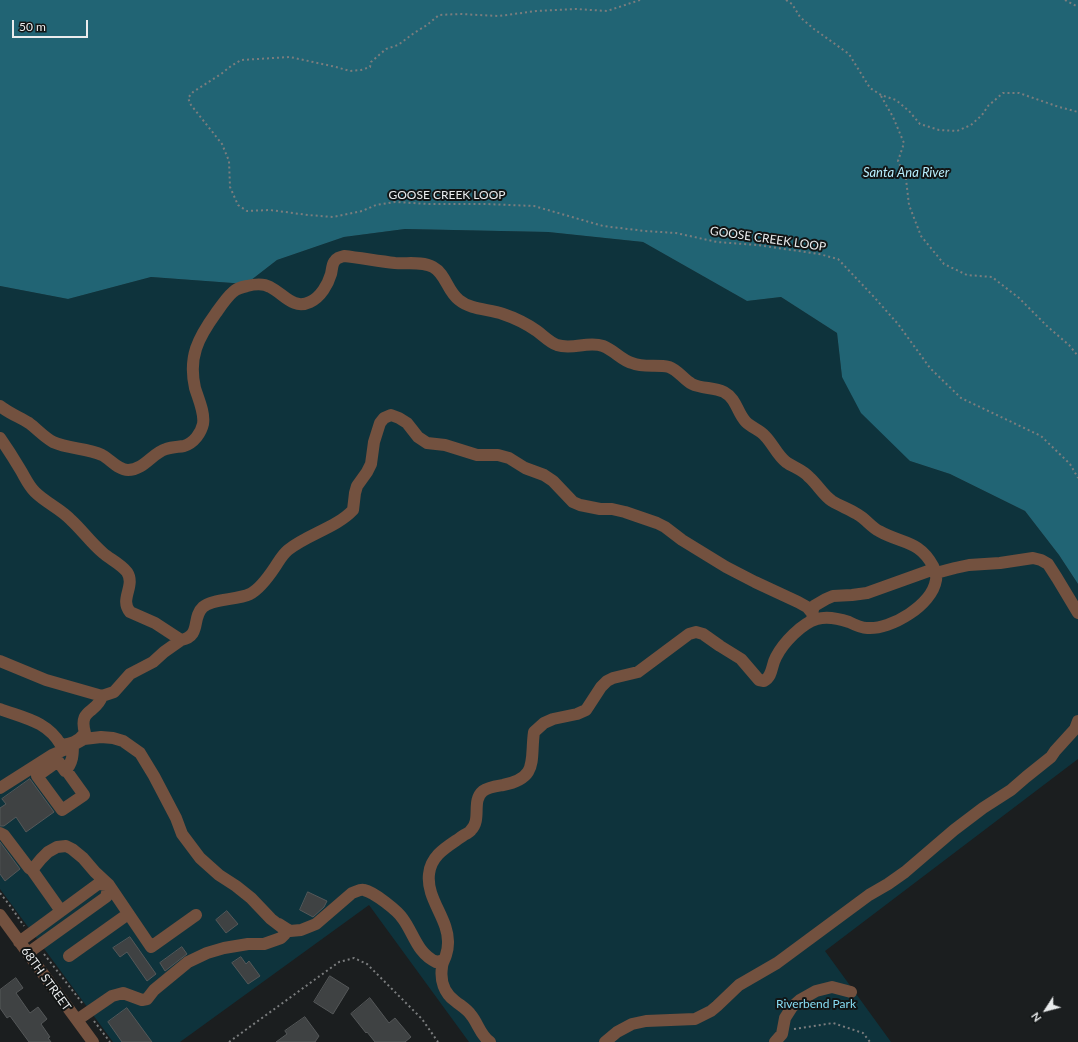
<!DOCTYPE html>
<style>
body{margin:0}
#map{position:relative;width:1078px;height:1042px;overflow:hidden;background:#1b1e1f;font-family:Lato,sans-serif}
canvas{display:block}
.north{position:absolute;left:1026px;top:990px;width:40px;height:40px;-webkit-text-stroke:3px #121515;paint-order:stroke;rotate:234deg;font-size:11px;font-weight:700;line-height:16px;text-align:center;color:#eaeced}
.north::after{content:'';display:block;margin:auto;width:14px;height:18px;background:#eaeced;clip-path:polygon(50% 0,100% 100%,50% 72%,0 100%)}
.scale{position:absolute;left:12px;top:20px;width:76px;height:18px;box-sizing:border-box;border:2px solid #eaeced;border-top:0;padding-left:5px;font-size:12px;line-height:14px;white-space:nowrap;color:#eaeced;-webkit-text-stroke:3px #121515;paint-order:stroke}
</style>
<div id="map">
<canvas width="1078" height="1042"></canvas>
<div class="north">N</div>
<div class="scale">50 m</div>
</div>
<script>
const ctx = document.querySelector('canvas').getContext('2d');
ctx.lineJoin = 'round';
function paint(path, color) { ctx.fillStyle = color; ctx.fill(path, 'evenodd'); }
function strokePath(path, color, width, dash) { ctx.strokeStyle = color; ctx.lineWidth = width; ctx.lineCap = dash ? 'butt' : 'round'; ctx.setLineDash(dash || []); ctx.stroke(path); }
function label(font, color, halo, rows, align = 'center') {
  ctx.font = font + ' Lato,sans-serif'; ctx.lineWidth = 4; ctx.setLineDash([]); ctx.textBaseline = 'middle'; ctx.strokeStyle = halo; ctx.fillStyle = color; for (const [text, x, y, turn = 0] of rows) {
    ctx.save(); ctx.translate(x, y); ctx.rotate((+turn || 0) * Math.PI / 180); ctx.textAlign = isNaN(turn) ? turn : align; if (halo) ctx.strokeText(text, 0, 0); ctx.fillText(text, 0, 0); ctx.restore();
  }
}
paint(new Path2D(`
 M 405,229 L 548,232 L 643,242 L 747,301 L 781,297 L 837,333 L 842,377 L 910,461 L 950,474 L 1025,511 L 1059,555 L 1078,584 L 1078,759 L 825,951 L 891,1042 L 469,1042 L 369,905 L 180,1042 L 113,1042 L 0,889 L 0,286 L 68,299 L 151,277 L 246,284 L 277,260 L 344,237 Z`), '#0e333c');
paint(new Path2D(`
 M 0,0 L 1078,0 L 1078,584 L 1059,555 L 1025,511 L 950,474 L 910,461 L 861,413 L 842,377 L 837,333 L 781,297 L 747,301 L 643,242 L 548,232 L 405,229 L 344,237 L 277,260 L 246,284 L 151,277 L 68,299 L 0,286 Z`), '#216474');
const building = new Path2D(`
 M 30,779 L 54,812 L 26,832 L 16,817 L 4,826 L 0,826 L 0,808 L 6,804 L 2,799 Z
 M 0,842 L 20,869 L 5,881 L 0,874 Z
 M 308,892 L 327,901 L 324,907 L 313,917 L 300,910 Z
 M 227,911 L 238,924 L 226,933 L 216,920 Z
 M 130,937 L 156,974 L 147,981 L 127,952 L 120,957 L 113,948 Z
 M 182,947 L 187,954 L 165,971 L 160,963 Z
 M 241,957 L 246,964 L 249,961 L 260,976 L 248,984 L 232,963 Z
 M 330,976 L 349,988 L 333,1014 L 314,1002 Z
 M 16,978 L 23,988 L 16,993 L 30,1013 L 38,1007 L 47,1019 L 41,1024 L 50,1037 L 48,1038 L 51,1042 L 29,1042 L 10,1016 L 7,1018 L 0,1008 L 0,990 Z
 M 370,998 L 389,1023 L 395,1018 L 411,1037 L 405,1042 L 375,1042 L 367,1032 L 366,1033 L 351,1014 Z
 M 127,1008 L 152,1042 L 122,1042 L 108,1022 Z
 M 305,1017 L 319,1036 L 315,1042 L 276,1042 L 287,1034 L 285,1031 Z`);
paint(building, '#3f4243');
strokePath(building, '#555859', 1);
strokePath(new Path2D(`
 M 640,0 L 607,11 L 576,9 L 536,11 L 499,16 L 460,14 L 439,15 L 427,25 L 414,33 L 398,45 L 386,49 L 371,62 L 370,67 L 361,70 L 350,71 L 336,67 L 290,57 L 241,60 L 231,66 L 221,74 L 193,92 L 188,98 L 191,105 L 222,144 L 229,161 L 230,187 L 238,205 L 247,211 L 270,210 L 308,215 L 333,217 L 362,211 L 376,205 L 395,202 L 429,204 L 486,204 L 534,206 L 603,226 L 645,231 L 676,233 L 717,242 L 757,245 L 819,254 L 838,259 L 874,297 L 898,324 L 930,368 L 961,398 L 1041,436 L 1070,464 L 1078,478
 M 786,0 L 792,4 L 800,17 L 814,29 L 849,54 L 870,88 L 881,95 L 896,100 L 909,111 L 920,124 L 939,130 L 957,131 L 971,125 L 982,115 L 988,106 L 1003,93 L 1019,93 L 1059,107 L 1078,112
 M 1065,0 L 1078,7
 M 881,96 L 893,117 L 904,143 L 898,161 L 906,179 L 909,205 L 921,236 L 944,264 L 967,275 L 992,277 L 1019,298 L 1048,327 L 1069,345 L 1078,356
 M 0,893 L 11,907 L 24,926
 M 44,954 L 83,1004
 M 94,1021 L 110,1042
 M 794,1029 L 833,1023 L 863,1033 L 870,1042
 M 229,1042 L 339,962 L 354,958 L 367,964 L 422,1019 L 438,1042`), '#7b7d7e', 2, [2, 3]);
strokePath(new Path2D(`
 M 0,406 C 9,413 19,417 29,423 C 37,429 44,437 53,442 C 68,449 87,448 102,455 C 110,459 118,470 128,470 C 144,470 152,453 166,449 C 172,447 178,447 184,446 C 194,443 201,433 203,424 C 205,413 198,398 195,388 C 188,357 198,338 216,313 C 221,306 227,297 233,292 C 237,288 242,287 247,286 C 255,284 263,283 270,287 C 284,294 293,310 310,302 C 321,297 328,284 331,274 C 332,270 332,265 334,262 C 336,258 340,257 344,256 C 361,258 378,261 395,263 C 407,264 422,261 433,267 C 446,274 447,291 459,300 C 471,310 489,309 503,314 C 515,318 527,324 537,331 C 544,336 549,342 557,345 C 572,350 588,341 603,346 C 614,350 621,360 632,363 C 644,368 657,364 669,367 C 678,370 684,380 692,384 C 702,389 714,387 724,392 C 737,399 737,413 746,422 C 752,428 760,430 765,436 C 773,444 777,455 786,462 C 793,467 803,470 809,477 C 818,485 823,495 832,501 C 840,506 849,509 857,514 C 866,519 871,527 879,531 C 902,544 919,540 933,566 C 935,571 937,575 936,580 C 932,605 891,630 867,628 C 861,628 855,625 849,622 C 840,619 827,616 817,619 C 802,623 783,643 776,657 C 771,666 773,676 764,681 L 759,680 L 741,659 L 720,646 L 703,634 L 696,632 L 689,634 L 638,672 L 613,678 L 607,681 L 601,687 L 586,710 L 577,714 L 553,719 L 544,723 L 534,732 C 530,760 539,778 503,785 C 497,786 488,787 483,791 C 471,801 482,819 471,830 C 470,832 466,834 464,835 C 449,846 431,854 429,874 C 426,899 449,919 448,943 C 448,947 447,952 446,955 C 445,959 442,963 442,967 C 440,980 444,993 455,1001 C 461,1006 467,1009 471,1015 C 478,1023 480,1035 490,1042
 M 0,438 C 7,448 14,459 20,469 C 25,477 28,485 35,492 C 46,503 61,509 71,520 C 82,530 91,543 103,553 C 110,559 121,564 127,572 C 136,586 119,599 130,612 L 155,623 L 181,640 C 202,636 191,618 203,607 C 212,599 237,600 250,594 C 260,589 269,576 275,567 C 279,561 282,555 288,550 C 308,534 336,528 353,510 L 355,493 L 357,486 L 367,472 L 371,464 L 374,442 L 380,423 L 384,418 L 391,415 L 399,418 L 407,423 L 418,437 L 427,443 L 445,445 L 477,455 L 498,455 L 509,458 L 525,468 L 544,475 L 553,481 L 573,502 L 580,505 L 600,509 L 612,509 L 625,512 L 657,523 L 665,527 L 682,540 L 726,567 L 755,582 L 798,602 L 807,607 L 812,613
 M 936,573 L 955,568 L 969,565 L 1000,563 L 1033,558 L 1041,560 L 1048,564 L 1057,578 L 1078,613
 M 813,620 L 812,613 L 814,606 L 826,599 L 833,596 L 852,595 L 867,593 L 934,569
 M 0,661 L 46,680 L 102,696 L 114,692 L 130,674 L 153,662 L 164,652 L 181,640
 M 0,709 C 24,718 47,721 61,745 C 71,744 78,742 85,733 C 78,708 97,714 102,696
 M 66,770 L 84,795 L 62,810 L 37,776 L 58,761 L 65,771 C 73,763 73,754 73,743
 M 0,788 L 52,755 L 66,749 L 84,739 L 101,737 L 113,738 L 123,741 L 140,753 L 154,776 L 176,818 L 182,834 L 200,858 L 219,875 L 236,886 L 251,898 L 271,919 L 284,929 L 285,934 L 281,938 L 264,944 L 248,944 L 224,948 L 207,953 L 188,962 L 154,990 L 147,999 L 142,1000 L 123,993 L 112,996 L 77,1020
 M 0,833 L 4,835 L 29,868 L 32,870 L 41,859 L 48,852 L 57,847 L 66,846 L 72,849 L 83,858 L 95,872 L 109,885 L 151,947 L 196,915
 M 32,870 L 61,911
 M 0,915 L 93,1042
 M 279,924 L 290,931 L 301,930 L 316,924 L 352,893 C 356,892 360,889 364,890 C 374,892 398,911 403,919 C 414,934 417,953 436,962 L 444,960
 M 19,942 L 98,884 L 109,885 L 106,897 L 28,953
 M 69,956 L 128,914
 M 605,1042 L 617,1032 L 632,1024 L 646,1021 L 695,1019 L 711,1011 L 717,1006 L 739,985 L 777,963 L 869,895 L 888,884 L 905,872 L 954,830 L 983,808 L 1011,790 L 1026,777 L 1051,757 L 1055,751 L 1075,729 L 1078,721
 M 775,1042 L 782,1034 L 785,1018 L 792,1007 L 800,1000 L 816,991 L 832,987 L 851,992`), '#73513f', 12);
label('12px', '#eaeced', '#121515', [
 ["GOOSE CREEK LOOP",447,195],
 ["GOOSE CREEK LOOP",768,239,8],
 ["68TH STREET",46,979,54]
]);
label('12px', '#87ddf4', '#121515', [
 ["Riverbend Park",816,1004]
]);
label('italic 13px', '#b7edfc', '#121515', [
 ["Santa Ana River",906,173]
]);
</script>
